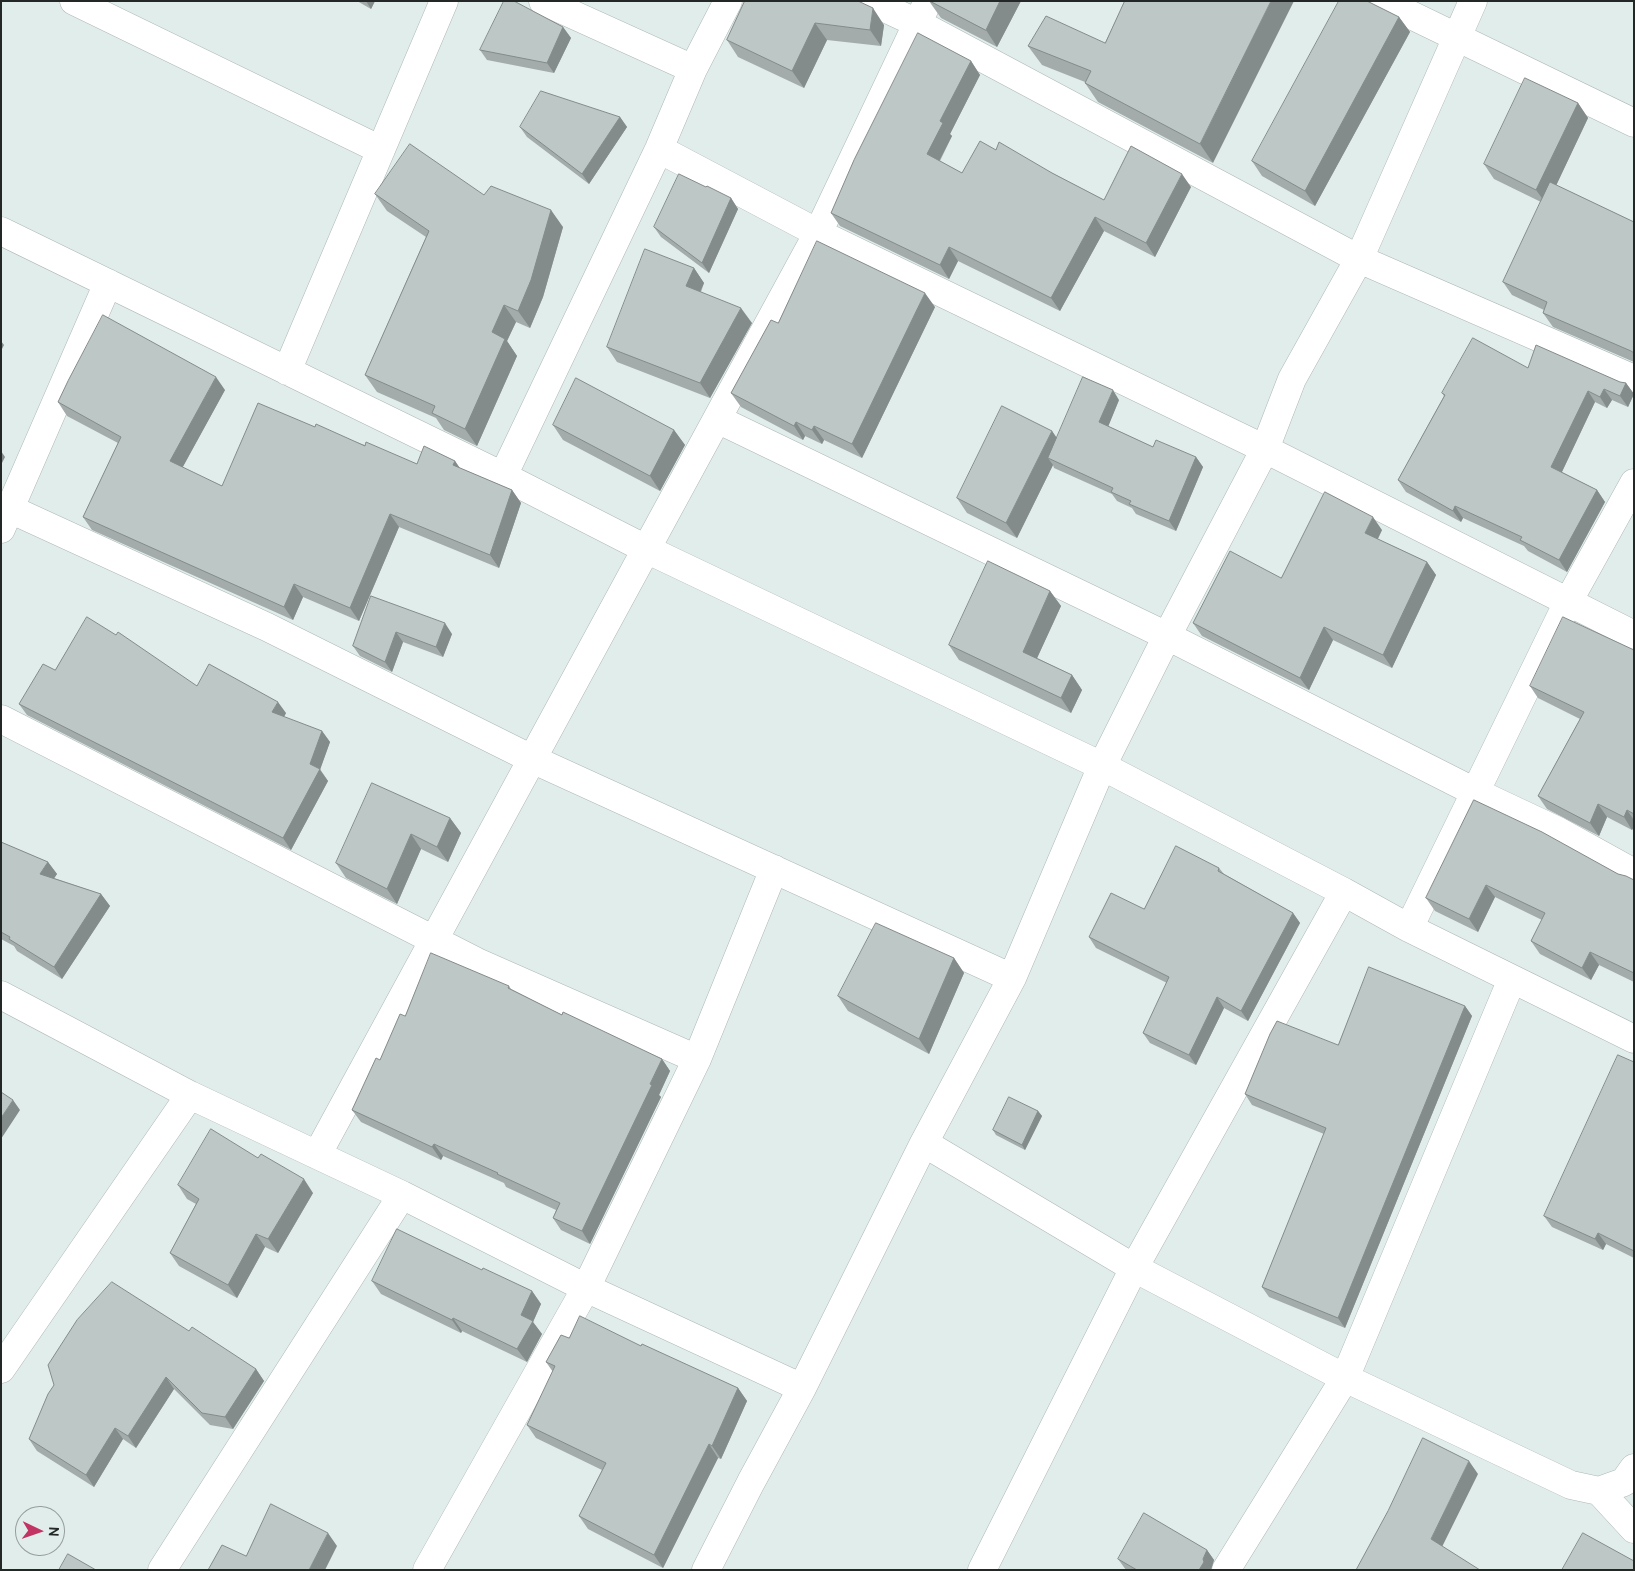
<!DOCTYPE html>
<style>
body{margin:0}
#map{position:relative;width:1635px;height:1571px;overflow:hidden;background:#e1edeb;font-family:Cabin,sans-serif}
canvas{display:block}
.frame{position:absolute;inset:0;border:2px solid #232726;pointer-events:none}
.north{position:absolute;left:15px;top:1506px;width:50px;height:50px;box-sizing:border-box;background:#e1edeb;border:1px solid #959e9c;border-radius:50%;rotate:93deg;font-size:14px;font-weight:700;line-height:20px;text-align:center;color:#232726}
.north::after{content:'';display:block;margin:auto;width:18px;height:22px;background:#c13464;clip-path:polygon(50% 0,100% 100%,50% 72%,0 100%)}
</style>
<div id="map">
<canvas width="1635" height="1571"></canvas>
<div class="frame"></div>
<div class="north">N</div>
</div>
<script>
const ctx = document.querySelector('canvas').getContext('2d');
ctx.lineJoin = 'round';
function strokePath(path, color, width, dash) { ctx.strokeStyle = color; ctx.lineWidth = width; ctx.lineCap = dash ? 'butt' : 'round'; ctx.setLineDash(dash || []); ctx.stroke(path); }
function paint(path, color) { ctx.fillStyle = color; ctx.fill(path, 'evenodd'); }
const minor = new Path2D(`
 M 74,1 L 381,150
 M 543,1 L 693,69
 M 870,1 L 917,23 L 1359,259 L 1473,1
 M 1382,1 L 1634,123
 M 659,149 L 818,233 L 1265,449 L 1634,635
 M 1,231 L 503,476 L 646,549 L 1102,766 L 1344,892 L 1409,928 L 1634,1039
 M 287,371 L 444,1
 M 717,419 L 1167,636 L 1475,792 L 1558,831 L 1634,873
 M 503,476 L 659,149 L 693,69 L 728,1
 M 10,509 L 267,627 L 532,759 L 1012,978
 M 1,529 L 108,283
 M 1,719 L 477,962 L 697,1059
 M 1409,928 L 1568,602 L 1634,483
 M 1,995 L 190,1095 L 402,1195 L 586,1288 L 802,1388
 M 924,1143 L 1134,1268 L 1345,1378 L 1571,1485 L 1599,1491 L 1624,1482 L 1634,1468
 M 317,1155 L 818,233 L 928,1
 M 1,1369 L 190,1095
 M 1599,1491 L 1634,1529
 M 162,1570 L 402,1195
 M 427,1570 L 586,1288 L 697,1059 L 774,869
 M 706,1570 L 751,1482 L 802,1388 L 924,1143 L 1012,978 L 1102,766 L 1167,636 L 1265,449 L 1292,379 L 1359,259 L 1634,379
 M 982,1570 L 1134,1268 L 1344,892
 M 1226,1570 L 1345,1378 L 1512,979`);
strokePath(minor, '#adb8b6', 29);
strokePath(minor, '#fff', 28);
paint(new Path2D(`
 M 357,1 L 375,1 L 371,9 Z
 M 745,1 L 884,25 L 881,46 L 827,40 L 804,88 L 738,57 L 727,40 Z
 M 929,1 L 1021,1 L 997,47 L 941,18 Z
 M 1125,1 L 1213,163 L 1098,102 L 1085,83 L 1085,82 L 1042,65 L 1028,46 L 1105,43 Z
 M 1399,17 L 1410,32 L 1315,206 L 1262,176 L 1252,161 Z
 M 563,27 L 571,38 L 554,73 L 487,60 L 480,50 Z
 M 971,61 L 980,75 L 950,134 L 952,136 L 940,161 L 962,173 L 996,150 L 1052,173 L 1104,200 L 1191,187 L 1155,257 L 1104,231 L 1060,311 L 958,261 L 949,279 L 840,226 L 831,213 Z
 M 1578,103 L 1588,118 L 1556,185 L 1634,222 L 1634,362 L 1553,327 L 1543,313 L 1544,310 L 1512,295 L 1503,282 L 1541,202 L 1494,179 L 1484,164 Z
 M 620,117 L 627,127 L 589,184 L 527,137 L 520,127 Z
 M 375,194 L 563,227 L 543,297 L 530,328 L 516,322 L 507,341 L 517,356 L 477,446 L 444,430 L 436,418 L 377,392 L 365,375 L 426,237 L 387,211 Z
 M 731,198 L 738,209 L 709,273 L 661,237 L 654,227 Z
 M 694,268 L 704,283 L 701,292 L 752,323 L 710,398 L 617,362 L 607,347 Z
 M 935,307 L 862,458 L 824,440 L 822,444 L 805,436 L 803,440 L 741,407 L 731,393 L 778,323 Z
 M 1620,382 L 1626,383 L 1634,394 L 1628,407 L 1612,400 L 1607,408 L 1595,402 L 1562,472 L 1597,490 L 1605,502 L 1567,572 L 1528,551 L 1524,546 L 1463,518 L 1461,522 L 1406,492 L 1398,480 L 1444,396 L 1442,393 Z
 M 225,390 L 182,468 L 222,486 L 315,427 L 417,464 L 455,461 L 460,468 L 512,490 L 521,503 L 499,568 L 399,527 L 359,621 L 303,597 L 293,620 L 92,530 L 83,517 L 118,443 L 67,416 L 58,402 Z
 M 1119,400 L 1108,426 L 1153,447 L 1196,457 L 1203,467 L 1176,531 L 1136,514 L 1132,508 L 1117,501 L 1112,494 L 1054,468 L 1053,465 L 1017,538 L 967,513 L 957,498 L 1052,431 L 1057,438 Z
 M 553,425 L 674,430 L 685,445 L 660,491 L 563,440 Z
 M 1382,530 L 1378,539 L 1427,562 L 1436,575 L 1392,668 L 1333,640 L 1309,690 L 1202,636 L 1193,623 L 1281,578 Z
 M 1050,591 L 1061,606 L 1037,658 L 1072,675 L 1082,690 L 1071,713 L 959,660 L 949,645 Z
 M 371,596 L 452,634 L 443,657 L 403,642 L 392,672 L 360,656 L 353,646 Z
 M 1634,650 L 1634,827 L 1632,830 L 1607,817 L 1599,836 L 1547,809 L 1538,796 L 1580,719 L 1538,698 L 1530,686 Z
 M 55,670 L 197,686 L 286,713 L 284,717 L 322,731 L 330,742 L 320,769 L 328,781 L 291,850 L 27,715 L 19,704 Z
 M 1474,800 L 1618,874 L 1634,880 L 1634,982 L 1599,965 L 1591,980 L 1540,954 L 1531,941 L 1542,920 L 1495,897 L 1478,932 L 1435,911 L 1426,898 Z
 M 450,818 L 461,833 L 448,862 L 421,849 L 397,904 L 346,878 L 336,863 Z
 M 1,842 L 48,862 L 57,874 L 54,878 L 101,894 L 110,906 L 62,979 L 17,951 L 14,946 L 1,939 Z
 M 1219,868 L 1224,874 L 1293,913 L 1300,923 L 1248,1021 L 1224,1008 L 1196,1065 L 1150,1043 L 1143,1033 L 1167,983 L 1096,948 L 1089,937 L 1144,909 Z
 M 954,958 L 964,973 L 929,1054 L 848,1011 L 838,996 Z
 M 509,986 L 511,989 L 562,1015 L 662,1059 L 670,1071 L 659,1095 L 661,1097 L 590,1244 L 561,1230 L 553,1218 L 556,1210 L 506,1187 L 504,1183 L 443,1156 L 441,1160 L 361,1122 L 352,1110 L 405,1016 Z
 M 1465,1006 L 1472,1016 L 1345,1328 L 1269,1297 L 1262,1287 L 1324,1134 L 1252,1105 L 1245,1094 L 1338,1045 Z
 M 1634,1062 L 1634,1258 L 1606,1244 L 1603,1250 L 1552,1227 L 1544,1216 Z
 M 1038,1111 L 1042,1116 L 1025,1150 L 996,1135 L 993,1130 Z
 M 178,1185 L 313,1193 L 278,1253 L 265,1247 L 237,1298 L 179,1266 L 170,1253 L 196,1204 L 187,1199 Z
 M 482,1270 L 532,1291 L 541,1304 L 533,1322 L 542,1334 L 527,1362 L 462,1331 L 461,1333 L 381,1294 L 372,1281 Z
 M 189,1331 L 256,1369 L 264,1381 L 233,1429 L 210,1425 L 174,1389 L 136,1448 L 123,1439 L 94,1487 L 37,1451 L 29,1439 Z
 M 569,1338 L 641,1346 L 738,1388 L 747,1401 L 721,1459 L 718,1458 L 663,1568 L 588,1529 L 579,1516 L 602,1470 L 536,1438 L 527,1425 L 553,1372 L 546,1362 Z
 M 1207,1550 L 1214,1560 L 1211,1570 L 1126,1570 L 1118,1559 Z`), '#a3acaa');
paint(new Path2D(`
 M 366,1 L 375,1 L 371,9 Z
 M 1000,1 L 1021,1 L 997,47 L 986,30 Z
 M 1271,1 L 1294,1 L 1213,163 L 1200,144 Z
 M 873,8 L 884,25 L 881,46 L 870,30 Z
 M 1399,17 L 1410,32 L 1315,206 L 1305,191 Z
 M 815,23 L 827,40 L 804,88 L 792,71 Z
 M 563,27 L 571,38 L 554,73 L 547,63 Z
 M 971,61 L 980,75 L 950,134 L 952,136 L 936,167 L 927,154 L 940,121 Z
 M 1578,103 L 1588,118 L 1547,205 L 1536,190 Z
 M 620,117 L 627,127 L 589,184 L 582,174 Z
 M 1182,174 L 1191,187 L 1155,257 L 1146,243 Z
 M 731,198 L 738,209 L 709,273 L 702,263 Z
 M 551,210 L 563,227 L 543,297 L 530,328 L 518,311 Z
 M 1095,217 L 1104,231 L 1060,311 L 1051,298 Z
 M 949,247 L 958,261 L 949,279 L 940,265 Z
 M 694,268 L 704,283 L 696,301 L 686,286 Z
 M 925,293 L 935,307 L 862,458 L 852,444 Z
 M 504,305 L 516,322 L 507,341 L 517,356 L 477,446 L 465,429 L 492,332 Z
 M 741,308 L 752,323 L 710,398 L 700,383 Z
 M 1,341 L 4,345 L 1,351 Z
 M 216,377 L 225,390 L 179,474 L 170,461 Z
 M 1626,383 L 1634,394 L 1628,407 L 1620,396 Z
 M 1604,389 L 1612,400 L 1607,408 L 1600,397 Z
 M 1113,390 L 1119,400 L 1106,432 L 1099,422 Z
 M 1588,391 L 1595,402 L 1559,478 L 1551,467 Z
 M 796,422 L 805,436 L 803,440 L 794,426 Z
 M 814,426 L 824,440 L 822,444 L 812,430 Z
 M 674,430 L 685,445 L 660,491 L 650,476 Z
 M 1052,431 L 1062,446 L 1048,458 L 1053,465 L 1017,538 L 1006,523 Z
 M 1,451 L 5,457 L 1,465 Z
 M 1196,457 L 1203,467 L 1176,531 L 1169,521 Z
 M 455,461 L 464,475 L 453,465 Z
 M 512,490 L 521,503 L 499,568 L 490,555 Z
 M 1597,490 L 1605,502 L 1567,572 L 1559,560 Z
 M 1455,506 L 1463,518 L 1461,522 L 1453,511 Z
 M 390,514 L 399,527 L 359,621 L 350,608 Z
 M 1373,517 L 1382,530 L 1374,546 L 1365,533 Z
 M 1427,562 L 1436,575 L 1392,668 L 1383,655 Z
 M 294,584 L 303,597 L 293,620 L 284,607 Z
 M 1050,591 L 1061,606 L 1033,667 L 1023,652 Z
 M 445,623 L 452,634 L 443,657 L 436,647 Z
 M 1324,627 L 1333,640 L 1309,690 L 1300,678 Z
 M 396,632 L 403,642 L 392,672 L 385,662 Z
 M 1072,675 L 1082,690 L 1071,713 L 1061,698 Z
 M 278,702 L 286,713 L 280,724 L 272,712 Z
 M 322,731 L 330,742 L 320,770 L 328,781 L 291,850 L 283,838 L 310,764 Z
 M 1598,804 L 1607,817 L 1599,836 L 1590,823 Z
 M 1627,810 L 1634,820 L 1634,827 L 1632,830 L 1624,817 Z
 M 450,818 L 461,833 L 448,862 L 437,847 Z
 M 411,834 L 421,849 L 397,904 L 387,889 Z
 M 48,862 L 57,874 L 49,886 L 40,874 Z
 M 1486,885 L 1495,897 L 1478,932 L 1469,919 Z
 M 101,894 L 110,906 L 62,979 L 54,967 Z
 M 1293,913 L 1300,923 L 1248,1021 L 1241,1011 Z
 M 1590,952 L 1599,965 L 1591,980 L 1582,968 Z
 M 954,958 L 964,973 L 929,1054 L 919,1039 Z
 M 1217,997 L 1224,1008 L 1196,1065 L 1189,1055 Z
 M 1465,1006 L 1472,1016 L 1345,1328 L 1338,1318 Z
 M 662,1059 L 670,1071 L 659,1095 L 661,1097 L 590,1244 L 582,1231 Z
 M 13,1100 L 20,1110 L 1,1139 L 1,1118 Z
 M 1038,1111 L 1042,1116 L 1025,1150 L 1022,1145 Z
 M 434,1144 L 443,1156 L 441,1160 L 432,1147 Z
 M 304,1179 L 313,1193 L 278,1253 L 268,1239 Z
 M 1598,1233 L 1606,1244 L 1603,1250 L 1595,1239 Z
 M 256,1234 L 265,1247 L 237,1298 L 228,1285 Z
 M 532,1291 L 541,1304 L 533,1322 L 542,1334 L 527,1362 L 517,1349 L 521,1315 Z
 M 453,1318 L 462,1331 L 461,1333 L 452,1320 Z
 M 256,1369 L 264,1381 L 233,1429 L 225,1417 Z
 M 166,1377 L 174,1389 L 136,1448 L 128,1436 Z
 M 738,1388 L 747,1401 L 721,1459 L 712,1446 Z
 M 115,1428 L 123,1439 L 94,1487 L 86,1475 Z
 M 709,1444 L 718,1458 L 663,1568 L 654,1555 Z
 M 1469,1461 L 1478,1474 L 1440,1551 L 1431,1539 Z
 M 328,1533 L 337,1546 L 325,1570 L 309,1570 Z
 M 1207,1550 L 1214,1560 L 1211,1570 L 1199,1570 Z`), '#848c8b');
const building = new Path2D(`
 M 504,1 L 514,1 L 563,27 L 547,63 L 480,50 Z
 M 745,1 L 858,1 L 873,8 L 870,30 L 815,23 L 792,71 L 727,40 Z
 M 930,1 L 1000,1 L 986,30 Z
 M 1125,1 L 1271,1 L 1200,144 L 1085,83 L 1091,71 L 1028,46 L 1046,16 L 1105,43 Z
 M 1339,1 L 1367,1 L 1399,17 L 1305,191 L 1252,161 Z
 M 918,33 L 971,61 L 940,121 L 943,123 L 927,154 L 962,173 L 980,141 L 996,150 L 999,142 L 1052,173 L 1104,200 L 1131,146 L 1182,174 L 1146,243 L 1095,217 L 1051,298 L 949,247 L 940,265 L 831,213 L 854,160 Z
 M 1525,78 L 1578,103 L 1536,190 L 1484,164 Z
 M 541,91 L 620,117 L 582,174 L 520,127 Z
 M 410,144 L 484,195 L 491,186 L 551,210 L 531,280 L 518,311 L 504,305 L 492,332 L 505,339 L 465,429 L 432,413 L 435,406 L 365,375 L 429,231 L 375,194 Z
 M 679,174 L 706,187 L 707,186 L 731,198 L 702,263 L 654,227 Z
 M 1550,182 L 1634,222 L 1634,353 L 1631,351 L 1543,313 L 1547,302 L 1503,282 Z
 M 817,241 L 925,293 L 852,444 L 814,426 L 812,430 L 796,422 L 794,426 L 731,393 L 771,320 L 778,323 Z
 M 645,249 L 694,268 L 686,286 L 741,308 L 700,383 L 607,347 Z
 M 103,315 L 216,377 L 170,461 L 222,486 L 258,403 L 315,427 L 316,424 L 365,446 L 366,442 L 417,464 L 424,446 L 455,461 L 453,465 L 512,490 L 490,555 L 390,514 L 350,608 L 294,584 L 284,607 L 83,517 L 121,437 L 58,402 L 68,381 Z
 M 1473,338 L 1528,368 L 1536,345 L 1620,382 L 1626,383 L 1620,396 L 1604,389 L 1600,397 L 1588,391 L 1551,467 L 1597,490 L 1559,560 L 1520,540 L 1522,537 L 1455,506 L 1453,511 L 1398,480 L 1445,395 L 1442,393 Z
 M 1083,377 L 1113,390 L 1099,422 L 1153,447 L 1156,440 L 1196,457 L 1169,521 L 1129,504 L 1131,501 L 1111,492 L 1113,488 L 1048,458 Z
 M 576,378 L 674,430 L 650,476 L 553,425 Z
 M 1002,406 L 1052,431 L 1006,523 L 957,498 Z
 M 1325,492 L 1373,517 L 1365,533 L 1427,562 L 1383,655 L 1324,627 L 1300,678 L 1193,623 L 1230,551 L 1281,578 Z
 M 988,561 L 1050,591 L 1023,652 L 1072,675 L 1061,698 L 949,645 Z
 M 371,596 L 445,623 L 436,647 L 396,632 L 385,662 L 353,646 Z
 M 87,617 L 116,635 L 118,632 L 197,686 L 209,664 L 278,702 L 272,712 L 322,731 L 310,764 L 320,769 L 283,838 L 19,704 L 43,664 L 55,670 Z
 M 1563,617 L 1634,650 L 1634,814 L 1627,810 L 1624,817 L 1598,804 L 1590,823 L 1538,796 L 1584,712 L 1530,686 Z
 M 372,783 L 450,818 L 437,847 L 411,834 L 387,889 L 336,863 Z
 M 1474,800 L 1542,832 L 1618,874 L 1626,876 L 1634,880 L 1634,973 L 1590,952 L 1582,968 L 1531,941 L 1545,913 L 1486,885 L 1469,919 L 1426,898 Z
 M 1,842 L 48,862 L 40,874 L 101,894 L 54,967 L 9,939 L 10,937 L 1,932 Z
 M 1176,846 L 1219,868 L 1218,871 L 1293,913 L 1241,1011 L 1217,997 L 1189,1055 L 1143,1033 L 1169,977 L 1089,937 L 1111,893 L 1144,909 Z
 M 876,923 L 954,958 L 919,1039 L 838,996 Z
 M 431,953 L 509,986 L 508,988 L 562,1015 L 563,1012 L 662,1059 L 650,1084 L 652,1085 L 582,1231 L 553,1218 L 560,1203 L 497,1174 L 498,1173 L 434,1144 L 432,1147 L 352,1110 L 376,1058 L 380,1060 L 400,1014 L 405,1016 Z
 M 1369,967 L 1465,1006 L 1338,1318 L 1262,1287 L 1326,1128 L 1245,1094 L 1270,1034 L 1277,1021 L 1338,1045 Z
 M 1618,1055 L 1634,1062 L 1634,1251 L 1598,1233 L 1595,1239 L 1544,1216 Z
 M 1,1092 L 13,1100 L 1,1118 Z
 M 1009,1097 L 1038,1111 L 1022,1145 L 993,1130 Z
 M 211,1129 L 258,1158 L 261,1154 L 304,1179 L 268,1239 L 256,1234 L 228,1285 L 170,1253 L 199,1199 L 178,1185 Z
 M 397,1229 L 482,1270 L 483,1268 L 532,1291 L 521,1315 L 533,1321 L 517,1349 L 453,1318 L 452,1320 L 372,1281 Z
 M 112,1282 L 189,1331 L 192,1327 L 256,1369 L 225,1417 L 202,1413 L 166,1377 L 128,1436 L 115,1428 L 86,1475 L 29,1439 L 48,1394 L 54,1385 L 48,1365 L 77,1320 Z
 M 580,1316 L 641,1346 L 642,1344 L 738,1388 L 712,1446 L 709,1444 L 654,1555 L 579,1516 L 606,1463 L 527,1425 L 555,1366 L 546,1362 L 561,1335 L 569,1338 Z
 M 1423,1438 L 1469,1461 L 1431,1539 L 1480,1570 L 1356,1570 L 1388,1511 Z
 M 271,1504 L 328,1533 L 309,1570 L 208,1570 L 222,1545 L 246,1556 Z
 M 1144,1513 L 1207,1550 L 1203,1559 L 1204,1562 L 1199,1570 L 1137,1570 L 1118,1559 Z
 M 1583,1533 L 1634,1561 L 1634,1570 L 1562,1570 Z
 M 68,1554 L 96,1570 L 59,1570 Z`);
paint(building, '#bdc8c6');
strokePath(building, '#848c8b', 1);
</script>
